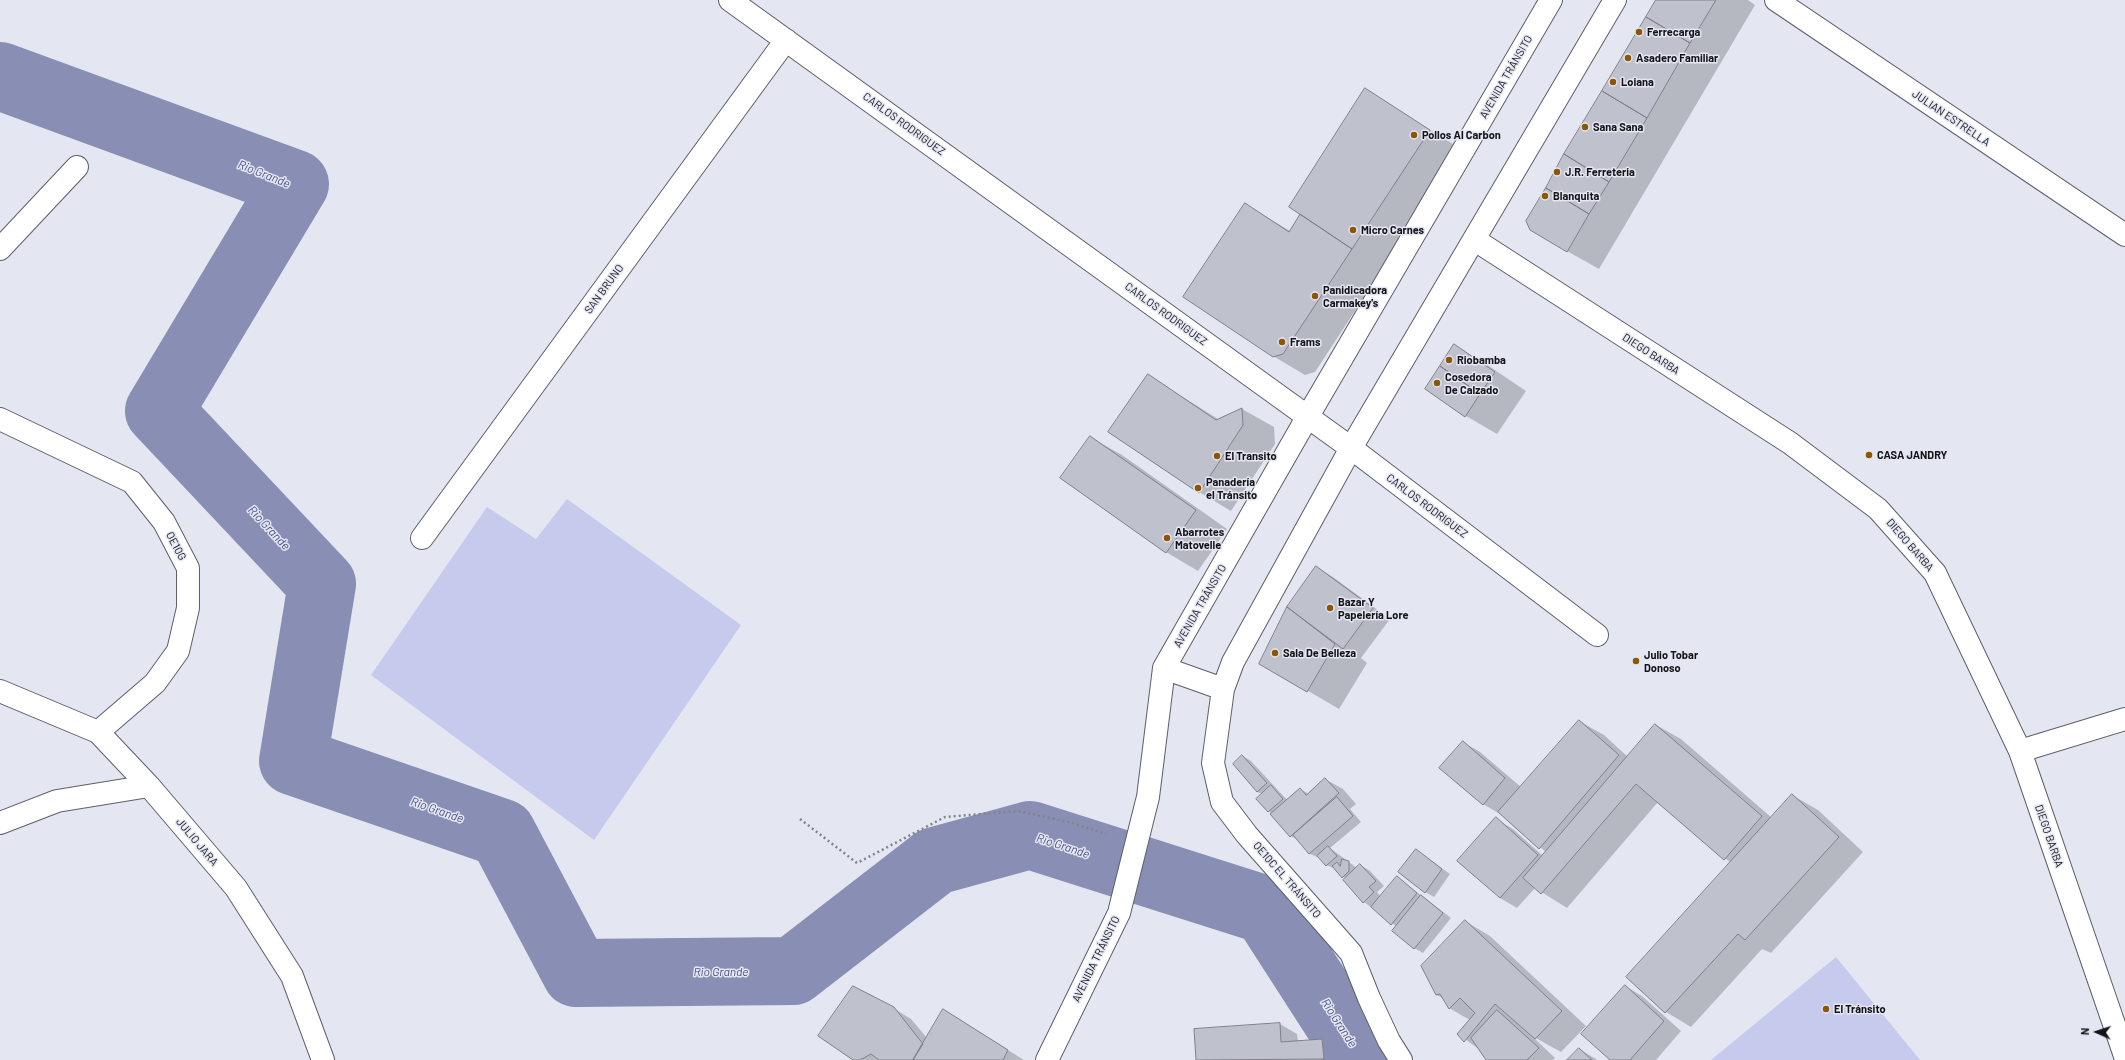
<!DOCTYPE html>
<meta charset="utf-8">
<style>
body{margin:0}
#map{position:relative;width:2125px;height:1060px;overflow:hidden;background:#e4e6f2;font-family:Barlow,sans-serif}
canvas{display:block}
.north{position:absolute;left:2077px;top:1012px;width:40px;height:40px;-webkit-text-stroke:3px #e4e6f2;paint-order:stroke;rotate:273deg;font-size:11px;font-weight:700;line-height:16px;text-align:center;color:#141418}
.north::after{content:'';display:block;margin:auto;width:14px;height:18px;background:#141418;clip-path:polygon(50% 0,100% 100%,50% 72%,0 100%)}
</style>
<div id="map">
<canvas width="2125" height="1060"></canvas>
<div class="north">N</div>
</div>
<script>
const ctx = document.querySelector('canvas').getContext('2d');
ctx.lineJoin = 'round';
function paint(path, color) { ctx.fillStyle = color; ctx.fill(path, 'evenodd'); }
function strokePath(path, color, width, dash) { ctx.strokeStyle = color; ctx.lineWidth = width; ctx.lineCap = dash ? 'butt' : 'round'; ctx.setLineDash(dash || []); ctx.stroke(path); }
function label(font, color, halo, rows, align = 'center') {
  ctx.font = font + ' Barlow,sans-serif'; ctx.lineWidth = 3; ctx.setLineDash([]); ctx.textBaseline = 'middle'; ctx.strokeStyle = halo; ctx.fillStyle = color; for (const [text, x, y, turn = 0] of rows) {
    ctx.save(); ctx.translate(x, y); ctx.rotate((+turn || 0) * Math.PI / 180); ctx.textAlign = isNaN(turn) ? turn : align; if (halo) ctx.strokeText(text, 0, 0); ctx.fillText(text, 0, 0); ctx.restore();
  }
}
paint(new Path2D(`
 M 567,499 L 741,625 L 594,840 L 371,675 L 487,507 L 536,539 Z
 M 1836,957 L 1920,1060 L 1711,1060 Z`), '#c6cbed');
paint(new Path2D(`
 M 1657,0 L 1748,0 L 1755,5 L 1599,269 L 1567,251 Z
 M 1366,90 L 1461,149 L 1315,372 L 1305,375 L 1273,356 L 1245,204 L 1290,231 L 1302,214 Z
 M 1454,346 L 1486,364 L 1526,391 L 1497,434 L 1466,416 L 1426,389 Z
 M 1148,375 L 1218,419 L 1242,409 L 1274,427 L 1275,444 L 1231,511 L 1199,492 Z
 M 1090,437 L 1122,455 L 1227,529 L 1198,571 L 1166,552 L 1061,478 Z
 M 1316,567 L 1333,577 L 1390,619 L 1361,658 L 1367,663 L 1339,709 L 1260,663 L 1288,608 Z
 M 1579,721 L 1604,735 L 1628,757 L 1656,725 L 1681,739 L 1772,818 L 1792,795 L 1818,810 L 1863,852 L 1771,953 L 1762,949 L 1691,1027 L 1666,1012 L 1627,977 L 1731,863 L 1658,802 L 1567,908 L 1535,888 L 1517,908 L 1500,898 L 1496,819 L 1513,829 L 1543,856 L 1546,852 L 1500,814 L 1483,804 L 1463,742 L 1480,752 L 1521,787 Z
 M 1243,756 L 1251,761 L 1288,801 L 1300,789 L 1309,794 L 1325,779 L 1343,789 L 1356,804 L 1350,809 L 1361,822 L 1330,848 L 1357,868 L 1360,865 L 1369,870 L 1384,886 L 1377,892 L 1381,897 L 1397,877 L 1451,918 L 1423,953 L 1414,948 L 1397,927 L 1364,902 L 1346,879 L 1336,869 L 1326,865 L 1320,858 L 1310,854 L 1299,841 L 1291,836 L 1269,811 L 1263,794 L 1257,792 Z
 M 1416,850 L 1450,874 L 1434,897 L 1425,892 Z
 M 1465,921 L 1490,936 L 1586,1026 L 1561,1052 L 1532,1036 L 1555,1058 L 1553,1060 L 1488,1060 L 1480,1050 L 1458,1034 L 1470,1020 L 1449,1008 L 1444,999 L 1437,995 Z
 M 1625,986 L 1642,996 L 1681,1031 L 1656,1060 L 1611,1060 Z
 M 893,1008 L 911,1019 L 927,1038 L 968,1025 L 1024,1060 L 855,1060 Z
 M 1280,1024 L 1297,1034 L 1298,1042 L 1322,1040 L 1339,1050 L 1340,1060 L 1197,1060 L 1195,1030 Z
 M 1579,1049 L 1596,1059 L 1597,1060 L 1569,1060 Z`), '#0003');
strokePath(new Path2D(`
 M 0,76 L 295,184 L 159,411 L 322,584 L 293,761 L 502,833 L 576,973 L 793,971 L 935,861 L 1030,835 L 1266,910 L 1358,1053 L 1355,1060`), '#898eb4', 68);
const building = new Path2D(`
 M 1656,0 L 1716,0 L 1690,43 L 1646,17 Z
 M 1646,17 L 1690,43 L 1647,118 L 1602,91 Z
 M 1365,88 L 1430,130 L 1352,249 L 1289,207 Z
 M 1602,91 L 1647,118 L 1609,182 L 1564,154 Z
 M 1564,154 L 1609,182 L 1589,214 L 1546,188 Z
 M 1546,188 L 1589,214 L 1567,252 L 1530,230 L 1526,221 Z
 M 1245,203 L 1289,232 L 1300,214 L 1352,249 L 1283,354 L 1273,357 L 1183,297 Z
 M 1454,344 L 1495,372 L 1480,394 L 1440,366 Z
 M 1440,366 L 1480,394 L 1465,417 L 1425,389 Z
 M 1148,374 L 1216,420 L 1242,408 L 1243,425 L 1199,493 L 1108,432 Z
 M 1090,436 L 1196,510 L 1166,553 L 1060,478 Z
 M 1316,566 L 1373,608 L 1343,649 L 1287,607 Z
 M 1287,607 L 1335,644 L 1307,692 L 1259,664 Z
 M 1579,720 L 1619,755 L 1539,849 L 1498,812 Z
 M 1655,724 L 1762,816 L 1724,860 L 1636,784 L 1541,894 L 1523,878 Z
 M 1463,741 L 1505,778 L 1483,805 L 1439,768 Z
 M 1242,755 L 1267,783 L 1257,792 L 1233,764 Z
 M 1325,778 L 1339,793 L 1290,837 L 1270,814 L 1300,788 L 1306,795 Z
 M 1271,785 L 1283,799 L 1268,812 L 1256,799 Z
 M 1792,794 L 1839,837 L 1745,940 L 1738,934 L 1665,1013 L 1626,977 Z
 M 1337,797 L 1353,816 L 1309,854 L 1293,835 Z
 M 1496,817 L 1538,855 L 1500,898 L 1457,861 Z
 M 1328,846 L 1337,856 L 1326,866 L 1317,856 Z
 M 1416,849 L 1442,869 L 1425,893 L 1398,872 Z
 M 1342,859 L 1349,861 L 1349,871 L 1342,878 L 1332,866 L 1337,862 L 1340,866 Z
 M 1360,864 L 1376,881 L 1369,887 L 1374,892 L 1363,903 L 1343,880 Z
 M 1397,876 L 1417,893 L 1391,925 L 1371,907 Z
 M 1421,895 L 1443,913 L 1414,949 L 1392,931 Z
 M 1465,920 L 1562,1011 L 1535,1039 L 1495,1004 L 1464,1042 L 1457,1034 L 1475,1013 L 1460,998 L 1449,1009 L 1440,994 L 1436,995 L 1421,966 Z
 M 1625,985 L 1664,1021 L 1630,1060 L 1610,1060 L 1581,1034 Z
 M 853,986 L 894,1007 L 923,1044 L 913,1060 L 879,1060 L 871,1054 L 860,1060 L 853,1060 L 818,1036 Z
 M 943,1009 L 1008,1050 L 1003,1060 L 913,1060 Z
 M 1497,1010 L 1539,1048 L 1527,1060 L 1486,1060 L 1471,1038 Z
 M 1280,1023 L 1281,1042 L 1322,1039 L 1324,1059 L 1196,1060 L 1194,1029 Z
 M 1579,1048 L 1592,1060 L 1567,1060 Z`);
paint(building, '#bfc1cd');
strokePath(building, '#7f808b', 1);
const street = new Path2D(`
 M 730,0 L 1351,448 L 1597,635
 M 1475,240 L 1790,443 L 1878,509 L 1935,573 L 2020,751 L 2125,1056
 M 0,249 L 77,167
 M 0,419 L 132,482 L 164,522 L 188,568 L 188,608 L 178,651 L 155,683 L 98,732
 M 422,538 L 786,40
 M 1164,668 L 1223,689
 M 0,691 L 98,732 L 149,786 L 236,888 L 292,976 L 323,1060
 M 2020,751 L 2125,719
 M 0,823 L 57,801 L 149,786
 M 1047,1060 L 1119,913 L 1148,797 L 1164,668 L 1308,416 L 1551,0
 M 1401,1060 L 1389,1041 L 1369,998 L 1351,953 L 1247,835 L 1222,802 L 1213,763 L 1223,689 L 1233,662 L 1351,448 L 1615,0`);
const secondary = new Path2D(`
 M 1776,0 L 2125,235`);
strokePath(street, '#5d5f69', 24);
strokePath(secondary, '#5d5f69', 24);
strokePath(new Path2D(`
 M 800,819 L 857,863 L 945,817 L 1018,811 L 1073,823 L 1106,834`), '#82838b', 2.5, [2, 3]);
strokePath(street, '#fff', 22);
strokePath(secondary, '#fff', 22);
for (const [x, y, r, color] of [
 [1639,32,4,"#8b5605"],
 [1628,58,4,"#8b5605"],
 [1613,82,4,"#8b5605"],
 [1585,127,4,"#8b5605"],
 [1414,135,4,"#8b5605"],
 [1557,172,4,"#8b5605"],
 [1545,196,4,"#8b5605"],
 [1353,230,4,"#8b5605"],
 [1315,296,4,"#8b5605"],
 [1282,342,4,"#8b5605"],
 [1449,360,4,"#8b5605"],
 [1437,383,4,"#8b5605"],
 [1869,455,4,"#8b5605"],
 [1217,456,4,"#8b5605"],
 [1198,488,4,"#8b5605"],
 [1167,538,4,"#8b5605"],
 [1330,608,4,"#8b5605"],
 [1275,653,4,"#8b5605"],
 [1636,661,4,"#8b5605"],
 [1826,1009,4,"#8b5605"]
]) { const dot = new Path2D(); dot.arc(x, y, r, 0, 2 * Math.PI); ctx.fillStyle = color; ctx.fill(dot); strokePath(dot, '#e4e6f2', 1.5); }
label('bold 11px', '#141418', '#e4e6f2', [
 ["Ferrecarga",1647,32],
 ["Asadero Familiar",1636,58],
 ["Loiana",1621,82],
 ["Sana Sana",1593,127],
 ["Pollos Al Carbon",1422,135],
 ["J.R. Ferreteria",1565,172],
 ["Blanquita",1553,196],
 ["Micro Carnes",1361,230],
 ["Panidicadora",1323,290],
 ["Carmakey's",1323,303],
 ["Frams",1290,342],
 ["Riobamba",1457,360],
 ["Cosedora",1445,377],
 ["De Calzado",1445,390],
 ["CASA JANDRY",1877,455],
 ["El Transito",1225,456],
 ["Panadería",1206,482],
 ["el Tránsito",1206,495],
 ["Abarrotes",1175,532],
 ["Matovelle",1175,545],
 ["Bazar Y",1338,602],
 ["Papelería Lore",1338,615],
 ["Sala De Belleza",1283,653],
 ["Julio Tobar",1644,655],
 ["Donoso",1644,668],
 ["El Tránsito",1834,1009]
], 'left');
label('11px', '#141418', '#e4e6f2', [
 ["AVENIDA TRÁNSITO",1506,77,-60],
 ["JULIAN ESTRELLA",1951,118,34],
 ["CARLOS RODRIGUEZ",904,124,36],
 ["SAN BRUNO",604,289,-54],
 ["CARLOS RODRIGUEZ",1166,314,36],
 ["DIEGO BARBA",1651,354,33],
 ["CARLOS RODRIGUEZ",1427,506,37],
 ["DIEGO BARBA",1910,545,49],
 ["OE10G",176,546,62],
 ["AVENIDA TRÁNSITO",1200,606,-60],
 ["DIEGO BARBA",2049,836,71],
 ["JULIO JARA",197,842,50],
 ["OE10C EL TRÁNSITO",1287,880,49],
 ["AVENIDA TRÁNSITO",1096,959,-64]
]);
label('italic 12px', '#4d5186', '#e4e6f2', [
 ["Rio Grande",264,174,22],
 ["Rio Grande",269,528,47],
 ["Rio Grande",437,810,19],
 ["Rio Grande",1063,846,18],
 ["Rio Grande",721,972],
 ["Rio Grande",1339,1023,57]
]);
</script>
